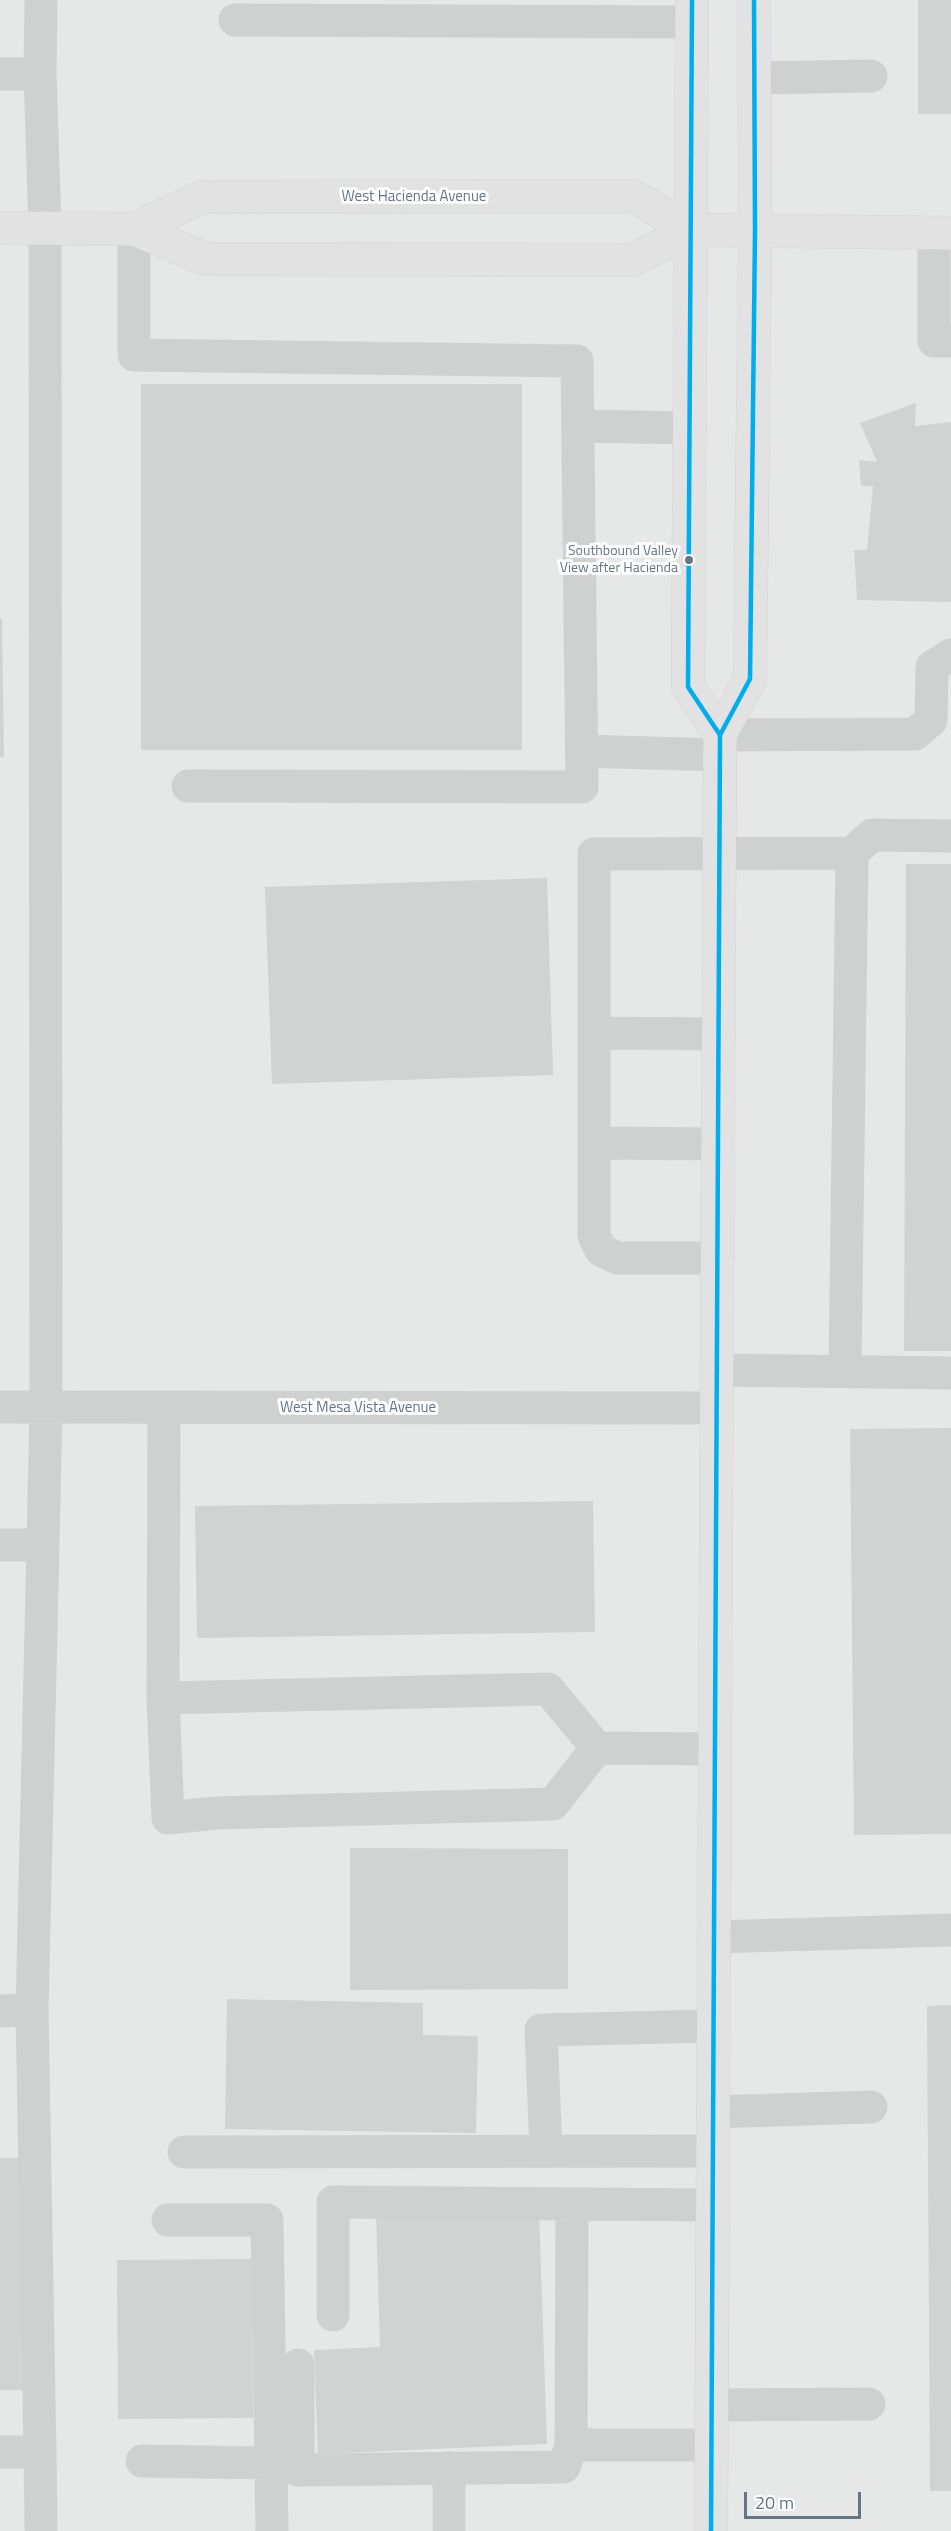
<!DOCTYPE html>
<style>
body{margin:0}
#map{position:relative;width:951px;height:2531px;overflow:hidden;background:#f6f6f4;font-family:"Titillium Web",sans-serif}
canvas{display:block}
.scale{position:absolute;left:744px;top:2492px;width:117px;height:27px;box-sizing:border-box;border:3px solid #647586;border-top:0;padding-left:8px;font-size:18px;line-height:21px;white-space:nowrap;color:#647586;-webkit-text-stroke:4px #fff;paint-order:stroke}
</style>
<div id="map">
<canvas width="951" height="2531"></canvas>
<div class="scale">20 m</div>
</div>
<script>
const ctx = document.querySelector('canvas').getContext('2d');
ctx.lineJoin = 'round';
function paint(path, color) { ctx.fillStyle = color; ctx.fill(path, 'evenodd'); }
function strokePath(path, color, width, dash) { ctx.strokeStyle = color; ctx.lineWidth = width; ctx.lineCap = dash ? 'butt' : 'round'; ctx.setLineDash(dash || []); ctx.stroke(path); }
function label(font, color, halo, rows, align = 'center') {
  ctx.font = font + ' "Titillium Web",sans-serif'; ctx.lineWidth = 6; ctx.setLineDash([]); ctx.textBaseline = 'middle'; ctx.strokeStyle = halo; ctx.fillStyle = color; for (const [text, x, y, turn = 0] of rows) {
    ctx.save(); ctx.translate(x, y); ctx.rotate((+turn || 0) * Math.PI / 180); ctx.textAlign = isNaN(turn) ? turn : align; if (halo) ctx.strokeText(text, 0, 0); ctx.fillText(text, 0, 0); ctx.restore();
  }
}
paint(new Path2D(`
 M 0,0 L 951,0 L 951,2531 L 0,2531 Z`), '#e6e8e7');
paint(new Path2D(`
 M 918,0 L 951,0 L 951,114 L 918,114 Z
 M 141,384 L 522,384 L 522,750 L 141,750 Z
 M 916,403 L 915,426 L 951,422 L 951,602 L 857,600 L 854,550 L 867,550 L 873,486 L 861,486 L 859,460 L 877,462 L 860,423 Z
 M 0,619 L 2,619 L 4,757 L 0,757 Z
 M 906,864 L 951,864 L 951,1351 L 904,1351 Z
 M 547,878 L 553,1075 L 272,1084 L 265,887 Z
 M 951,1428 L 951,1834 L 854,1835 L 850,1429 Z
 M 593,1501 L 595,1632 L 197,1638 L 195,1506 Z
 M 350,1848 L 568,1849 L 568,1989 L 350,1990 Z
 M 227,1999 L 423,2003 L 423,2035 L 478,2036 L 476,2133 L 225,2129 Z
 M 951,2005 L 951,2491 L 930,2491 L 927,2006 Z
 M 0,2158 L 23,2158 L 23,2390 L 0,2390 Z
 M 539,2211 L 547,2444 L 318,2454 L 314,2350 L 380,2347 L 376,2215 Z
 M 252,2259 L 253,2418 L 118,2419 L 117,2260 Z`), '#d1d2d2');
const major = new Path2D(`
 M 692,0 L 688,687 L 720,735
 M 0,228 L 134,229 L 206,259 L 632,260 L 692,230 L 951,233
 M 134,229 L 202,197 L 633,196 L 692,230
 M 711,2531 L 720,735 L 750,679 L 755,230 L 754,0`);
strokePath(major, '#d3d4d3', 34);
strokePath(new Path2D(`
 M 235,20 L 692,22
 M 0,74 L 40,74 L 41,0
 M 754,78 L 871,76
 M 134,229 L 134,355 L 577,361 L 582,787 L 188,786
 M 934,233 L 934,341 L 951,341
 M 578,426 L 690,428
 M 720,735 L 915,734 L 931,720 L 932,667 L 951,655
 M 582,751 L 720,755
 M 852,853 L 872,835 L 951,836
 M 594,1033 L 719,1034
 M 594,1143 L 718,1144
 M 718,1258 L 617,1258 L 601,1250 L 594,1236 L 594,854 L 852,853 L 845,1371
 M 717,1370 L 951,1373
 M 0,1407 L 717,1408
 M 164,1407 L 163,1698 L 548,1689 L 597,1748 L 714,1749
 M 0,1545 L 43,1545 L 46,1407 L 45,228 L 40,74
 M 163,1698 L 168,1818 L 216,1813 L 553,1804 L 597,1748
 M 713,1937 L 951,1930
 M 0,2011 L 32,2010 L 43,1545
 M 713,2112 L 871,2107
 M 546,2151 L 541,2030 L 713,2026
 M 184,2152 L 712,2151
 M 572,2204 L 571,2445 L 711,2445
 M 168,2220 L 267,2220 L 272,2531
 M 333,2315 L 333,2202 L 712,2205
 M 298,2365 L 298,2470 L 564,2467 L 571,2445
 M 711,2405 L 869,2404
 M 0,2452 L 40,2452 L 32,2010
 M 40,2452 L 41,2531
 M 142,2461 L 271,2463
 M 449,2468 L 449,2531`), '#cfd1d1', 33);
strokePath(major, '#e2e2e3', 33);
strokePath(new Path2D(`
 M 692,0 L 688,687 L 720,735
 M 711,2531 L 720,735 L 750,679 L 755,230 L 754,0`), '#00adef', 4.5);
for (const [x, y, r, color] of [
 [689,560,5,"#647586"]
]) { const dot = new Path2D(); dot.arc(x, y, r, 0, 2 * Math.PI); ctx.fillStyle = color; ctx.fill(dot); strokePath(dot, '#fff', 2); }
label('14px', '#647586', '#fff', [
 ["Southbound Valley",678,552],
 ["View after Hacienda",678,569]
], 'right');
label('15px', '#647586', '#fff', [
 ["West Hacienda Avenue",414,197],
 ["West Mesa Vista Avenue",358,1408]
]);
</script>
